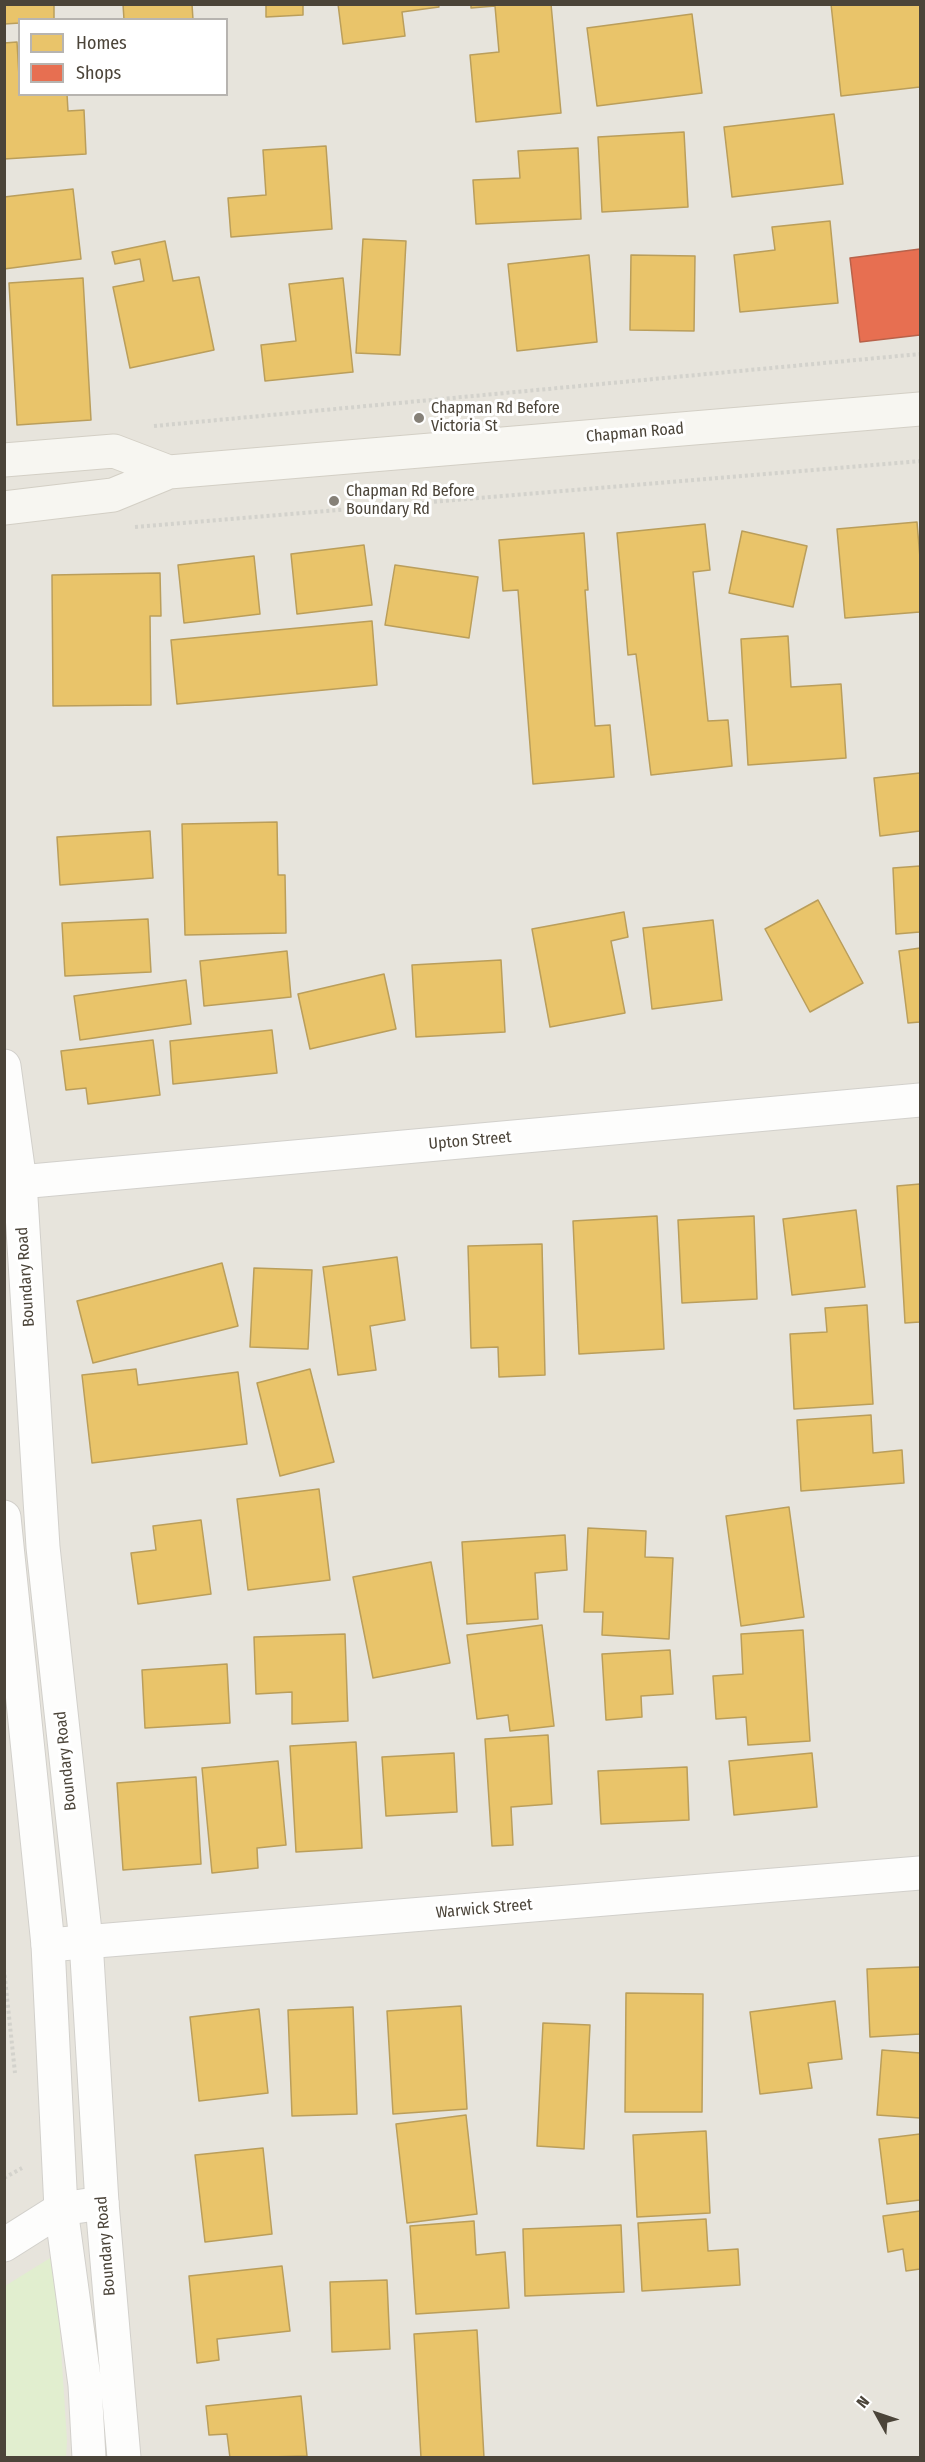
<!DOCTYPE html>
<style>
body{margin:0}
#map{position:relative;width:925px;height:2462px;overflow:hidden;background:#f4f2ee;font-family:"Fira Sans Condensed",sans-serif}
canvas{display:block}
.frame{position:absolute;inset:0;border:6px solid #4b4439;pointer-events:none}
.legend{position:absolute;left:18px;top:18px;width:210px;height:78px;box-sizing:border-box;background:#fff;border:2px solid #b7b4b0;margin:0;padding:8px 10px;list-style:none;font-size:18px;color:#4b4439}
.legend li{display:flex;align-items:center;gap:12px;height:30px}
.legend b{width:30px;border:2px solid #b7b4b0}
.north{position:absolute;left:847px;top:2384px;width:60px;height:60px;-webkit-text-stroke:4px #fff;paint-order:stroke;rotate:310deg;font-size:16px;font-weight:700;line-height:24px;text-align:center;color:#4b4439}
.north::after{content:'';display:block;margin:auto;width:21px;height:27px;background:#4b4439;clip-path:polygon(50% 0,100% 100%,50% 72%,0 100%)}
</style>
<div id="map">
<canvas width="925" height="2462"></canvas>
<div class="frame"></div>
<ul class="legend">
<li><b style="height:16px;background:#e9c46a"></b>Homes</li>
<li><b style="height:16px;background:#e76f51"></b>Shops</li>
</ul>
<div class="north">N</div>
</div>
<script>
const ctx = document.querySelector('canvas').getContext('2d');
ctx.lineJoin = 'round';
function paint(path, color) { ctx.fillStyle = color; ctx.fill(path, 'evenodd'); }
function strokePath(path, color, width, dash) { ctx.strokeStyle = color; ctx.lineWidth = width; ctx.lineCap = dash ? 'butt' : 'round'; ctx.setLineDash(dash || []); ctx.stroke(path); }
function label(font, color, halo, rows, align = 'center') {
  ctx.font = font + ' "Fira Sans Condensed",sans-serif'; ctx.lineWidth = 6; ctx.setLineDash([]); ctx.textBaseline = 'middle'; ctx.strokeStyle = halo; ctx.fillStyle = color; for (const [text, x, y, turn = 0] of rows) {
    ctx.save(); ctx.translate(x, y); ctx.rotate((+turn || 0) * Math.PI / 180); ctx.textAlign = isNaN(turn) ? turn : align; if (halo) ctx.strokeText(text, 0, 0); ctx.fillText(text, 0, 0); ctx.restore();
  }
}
paint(new Path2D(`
 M 5,5 L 920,5 L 920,2457 L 5,2457 ZM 20,20 L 226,20 L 226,94 L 20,94 Z`), '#e7e4dc');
paint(new Path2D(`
 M 55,2255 L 67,2441 L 66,2457 L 5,2458 L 5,2286 Z`), '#e1eecf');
const homes = new Path2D(`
 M 4,4 L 54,4 L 54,20 L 20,20 L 20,23 L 4,24 Z
 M 123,4 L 192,4 L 193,20 L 124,20 Z
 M 266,4 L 303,4 L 303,15 L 266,17 Z
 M 338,4 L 438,4 L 439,7 L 402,12 L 405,36 L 343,44 Z
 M 471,4 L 551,4 L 561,113 L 476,122 L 470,55 L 499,52 L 495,6 L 471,8 Z
 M 831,4 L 920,4 L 920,87 L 841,96 Z
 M 692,14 L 702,93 L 597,106 L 587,28 Z
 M 17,42 L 20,94 L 67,94 L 68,111 L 84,110 L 86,154 L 4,159 L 4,43 Z
 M 834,114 L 843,184 L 732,197 L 724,127 Z
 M 684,132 L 688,207 L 602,212 L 598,137 Z
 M 326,146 L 332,229 L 231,237 L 228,198 L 266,195 L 263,150 Z
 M 578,148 L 581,219 L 476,224 L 473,180 L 520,178 L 518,151 Z
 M 73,189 L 81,259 L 4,269 L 4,197 Z
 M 830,221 L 838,303 L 740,312 L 734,255 L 775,250 L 772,227 Z
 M 363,239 L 406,241 L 400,355 L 356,353 Z
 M 165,241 L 173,281 L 199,277 L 214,350 L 130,368 L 113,287 L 144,281 L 140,259 L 115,264 L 112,252 Z
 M 589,255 L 597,342 L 517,351 L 508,264 Z
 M 631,255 L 695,256 L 694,331 L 630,330 Z
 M 83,278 L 91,420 L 17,425 L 9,283 Z
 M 343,278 L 353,372 L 265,381 L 261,345 L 296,341 L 289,284 Z
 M 917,522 L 920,558 L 920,612 L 845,618 L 837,529 Z
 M 705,524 L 710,570 L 693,572 L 708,721 L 728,720 L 732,766 L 651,775 L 636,654 L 628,655 L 617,533 Z
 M 742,531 L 807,546 L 793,607 L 729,593 Z
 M 584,533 L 588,590 L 585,590 L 595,726 L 610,725 L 614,777 L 533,784 L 518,590 L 503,591 L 499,540 Z
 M 364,545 L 372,605 L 297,614 L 291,554 Z
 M 254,556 L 260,614 L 184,623 L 178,565 Z
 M 395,565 L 478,577 L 469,638 L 385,625 Z
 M 160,573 L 161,616 L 150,616 L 151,705 L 53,706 L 52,575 Z
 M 372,621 L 377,685 L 177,704 L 171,640 Z
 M 788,636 L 791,687 L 841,684 L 846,758 L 748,765 L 741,639 Z
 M 920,773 L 920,831 L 880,836 L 874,778 Z
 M 277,822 L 278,875 L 285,875 L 286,933 L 185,935 L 182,824 Z
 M 150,831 L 153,878 L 60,885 L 57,837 Z
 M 920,866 L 920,932 L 896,934 L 893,868 Z
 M 818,900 L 863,983 L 810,1012 L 765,929 Z
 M 624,912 L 628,937 L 611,941 L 625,1013 L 550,1027 L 532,929 Z
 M 148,919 L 151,972 L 65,976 L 62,923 Z
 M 713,920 L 722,1000 L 652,1009 L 643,928 Z
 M 920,948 L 920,1022 L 908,1023 L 899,951 Z
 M 287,951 L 291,997 L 204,1006 L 200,961 Z
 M 501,960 L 505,1032 L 416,1037 L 412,965 Z
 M 384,974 L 396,1029 L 310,1049 L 298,994 Z
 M 186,980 L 191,1024 L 80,1040 L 74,996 Z
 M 272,1030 L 277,1073 L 173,1084 L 170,1041 Z
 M 153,1040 L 160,1095 L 88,1104 L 86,1088 L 66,1090 L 61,1051 Z
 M 920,1184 L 920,1322 L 905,1323 L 897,1186 Z
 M 856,1210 L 865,1287 L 792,1295 L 783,1219 Z
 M 657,1216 L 664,1349 L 579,1354 L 573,1221 Z
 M 754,1216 L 757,1299 L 682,1303 L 678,1220 Z
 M 542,1244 L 545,1375 L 499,1377 L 498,1347 L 471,1348 L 468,1246 Z
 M 397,1257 L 405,1320 L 370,1326 L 376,1370 L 338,1375 L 323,1267 Z
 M 222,1263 L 238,1326 L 93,1363 L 77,1301 Z
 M 254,1268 L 312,1270 L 308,1349 L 250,1347 Z
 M 867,1305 L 873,1404 L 794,1409 L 790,1334 L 827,1332 L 825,1308 Z
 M 136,1369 L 138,1385 L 238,1372 L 247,1444 L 92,1463 L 82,1375 Z
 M 310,1369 L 334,1462 L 280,1476 L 257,1383 Z
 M 871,1415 L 873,1453 L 902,1450 L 904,1483 L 801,1491 L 797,1420 Z
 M 319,1489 L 330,1580 L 248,1590 L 237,1499 Z
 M 789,1507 L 804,1617 L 741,1626 L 726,1516 Z
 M 201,1520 L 211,1594 L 138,1604 L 131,1553 L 156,1550 L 153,1526 Z
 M 588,1528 L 646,1531 L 645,1557 L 673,1558 L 669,1639 L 602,1635 L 603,1612 L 584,1612 Z
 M 565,1535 L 567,1570 L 535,1573 L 538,1619 L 467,1624 L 462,1542 Z
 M 431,1562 L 450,1663 L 373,1678 L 353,1577 Z
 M 542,1625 L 554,1726 L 510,1731 L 508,1715 L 477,1719 L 467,1635 Z
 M 803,1630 L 810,1741 L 748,1745 L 746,1717 L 716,1719 L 713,1676 L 743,1674 L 741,1634 Z
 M 345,1634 L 348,1721 L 292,1724 L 292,1692 L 256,1694 L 254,1637 Z
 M 670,1650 L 673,1694 L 641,1696 L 642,1717 L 606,1720 L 602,1654 Z
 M 227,1664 L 230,1723 L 145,1728 L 142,1670 Z
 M 548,1735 L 552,1804 L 511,1807 L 513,1845 L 492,1846 L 485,1739 Z
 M 356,1742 L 362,1848 L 296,1852 L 290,1746 Z
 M 454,1753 L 457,1812 L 386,1816 L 382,1757 Z
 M 812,1753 L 817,1807 L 734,1815 L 729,1761 Z
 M 278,1761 L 286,1845 L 257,1848 L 258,1868 L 212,1873 L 202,1768 Z
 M 687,1767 L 689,1820 L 601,1824 L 598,1771 Z
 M 196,1777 L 201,1864 L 123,1870 L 117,1783 Z
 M 920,1967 L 920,2034 L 870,2037 L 867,1969 Z
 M 626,1993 L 703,1994 L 702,2112 L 625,2112 Z
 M 835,2001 L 842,2059 L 808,2063 L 812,2088 L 760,2094 L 750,2012 Z
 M 461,2006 L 467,2109 L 393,2114 L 387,2011 Z
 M 353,2007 L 357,2114 L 292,2116 L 288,2010 Z
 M 259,2009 L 268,2093 L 199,2101 L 190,2017 Z
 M 543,2023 L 590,2025 L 584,2149 L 537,2146 Z
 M 882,2050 L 920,2053 L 920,2118 L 877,2115 Z
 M 466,2115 L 477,2214 L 407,2223 L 396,2124 Z
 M 706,2131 L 710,2213 L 637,2217 L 633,2135 Z
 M 920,2134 L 920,2200 L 887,2204 L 879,2139 Z
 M 263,2148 L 272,2234 L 205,2242 L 195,2155 Z
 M 920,2211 L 920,2269 L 906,2271 L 903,2249 L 888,2252 L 883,2216 Z
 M 706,2219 L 708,2251 L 738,2249 L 740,2285 L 642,2291 L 638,2223 Z
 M 474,2221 L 476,2255 L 505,2252 L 509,2308 L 416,2314 L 410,2226 Z
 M 621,2225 L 624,2292 L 525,2296 L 523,2229 Z
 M 282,2266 L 290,2331 L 217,2339 L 219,2360 L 197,2363 L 189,2276 Z
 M 387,2280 L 390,2349 L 332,2352 L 330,2282 Z
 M 477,2330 L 484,2458 L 421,2458 L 414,2334 Z
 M 301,2396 L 307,2456 L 230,2458 L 227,2434 L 209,2435 L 206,2406 Z`);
paint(homes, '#e9c46a');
strokePath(homes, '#ba9e5b', 1.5);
const shops = new Path2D(`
 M 920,249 L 920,335 L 860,342 L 850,258 Z`);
paint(shops, '#e76f51');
strokePath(shops, '#b8624a', 1.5);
const minor = new Path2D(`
 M 20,1182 L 920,1100
 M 48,1945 L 920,1873
 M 4,2245 L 61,2209 L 102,2203`);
const tertiary = new Path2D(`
 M 4,1066 L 20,1182 L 43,1547 L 86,1941 L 102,2203 L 124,2458
 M 4,1517 L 48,1945 L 61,2209 L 85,2385 L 89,2458`);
const secondary = new Path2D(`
 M 4,460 L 114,451 L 169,472
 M 4,508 L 113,495 L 169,472 L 920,409`);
strokePath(minor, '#d2d0cb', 35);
strokePath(tertiary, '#d2d0cb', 35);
strokePath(secondary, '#d3cfc5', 35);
strokePath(new Path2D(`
 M 154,426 L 920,354
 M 135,527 L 920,461
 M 4,1969 L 15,2073
 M 4,2178 L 22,2168`), '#d3d2cc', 4, [3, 3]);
strokePath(minor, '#fdfdfc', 33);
strokePath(tertiary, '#fdfdfc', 33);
strokePath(secondary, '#f7f6f1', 33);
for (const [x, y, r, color] of [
 [419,418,6,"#868178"],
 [334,501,6,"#868178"]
]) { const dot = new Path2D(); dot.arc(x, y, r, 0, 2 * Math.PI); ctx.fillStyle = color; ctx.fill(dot); strokePath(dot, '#fff', 2); }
label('16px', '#4b4439', '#fff', [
 ["Chapman Rd Before",431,409],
 ["Victoria St",431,427],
 ["Chapman Rd Before",346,492],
 ["Boundary Rd",346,510]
], 'left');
label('16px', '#4b4439', '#fff', [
 ["Chapman Road",635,433,-5],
 ["Upton Street",470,1141,-5],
 ["Boundary Road",26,1277,-94],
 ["Boundary Road",66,1761,-96],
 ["Warwick Street",484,1909,-5],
 ["Boundary Road",106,2246,-95]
]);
</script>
